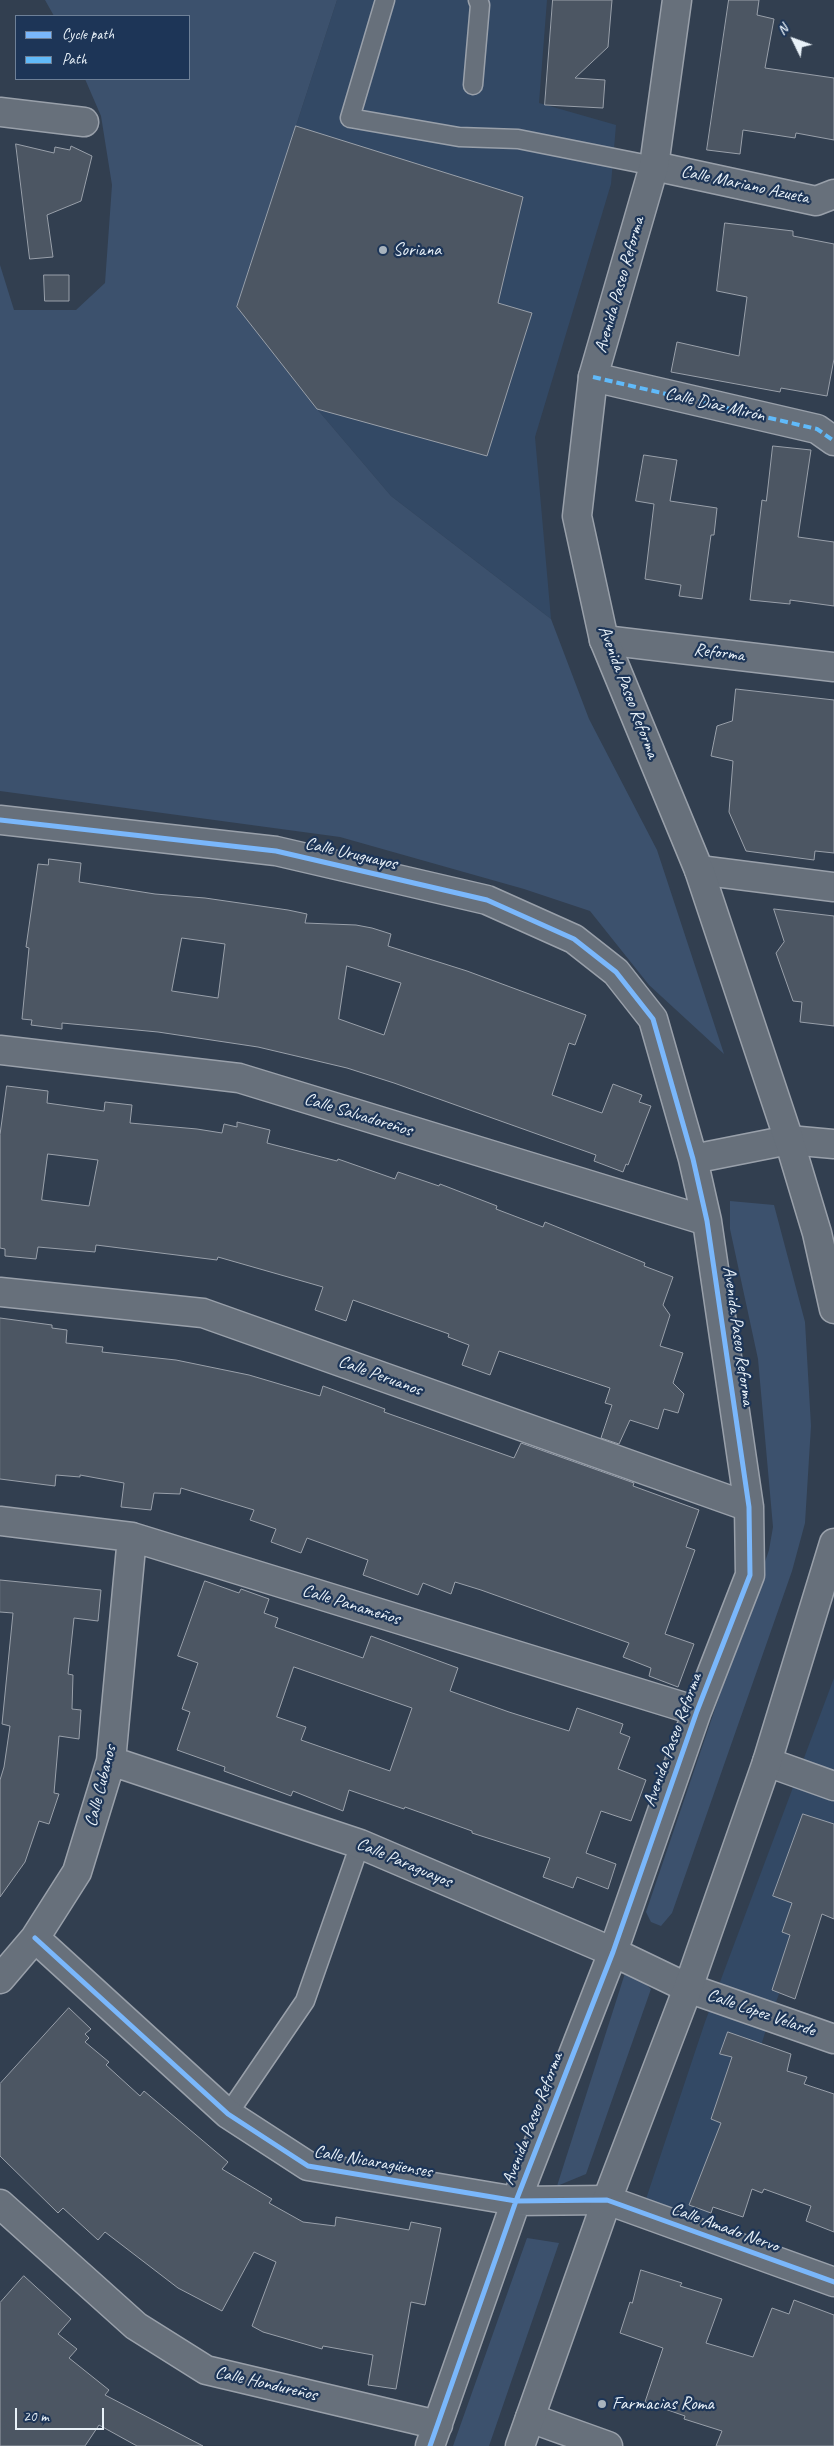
<!DOCTYPE html>
<meta charset="utf-8">
<style>
body{margin:0}
#map{position:relative;width:834px;height:2446px;overflow:hidden;background:#323f50;font-family:Caveat,sans-serif}
canvas{display:block}
.legend{position:absolute;left:15px;top:15px;width:175px;height:65px;box-sizing:border-box;background:#1d3557;border:1px solid #6e8097;margin:0;padding:6px 9px;list-style:none;font-size:15px;color:#e8f1f8}
.legend li{display:flex;align-items:center;gap:10px;height:25px}
.legend b{width:25px;border:1px solid #6e8097}
.north{position:absolute;left:769px;top:15px;width:50px;height:50px;-webkit-text-stroke:4px #1d3557;paint-order:stroke;rotate:312deg;font-size:14px;font-weight:700;line-height:20px;text-align:center;color:#e8f1f8}
.north::after{content:'';display:block;margin:auto;width:18px;height:22px;background:#e8f1f8;clip-path:polygon(50% 0,100% 100%,50% 72%,0 100%)}
.scale{position:absolute;left:15px;top:2408px;width:89px;height:22px;box-sizing:border-box;border:2px solid #e8f1f8;border-top:0;padding-left:6px;font-size:15px;line-height:18px;white-space:nowrap;color:#e8f1f8;-webkit-text-stroke:4px #1d3557;paint-order:stroke}
</style>
<div id="map">
<canvas width="834" height="2446"></canvas>
<ul class="legend">
<li><b style="height:6px;background:#7ab7fb"></b>Cycle path</li>
<li><b style="height:6px;background:#60bafa"></b>Path</li>
</ul>
<div class="north">N</div>
<div class="scale">20 m</div>
</div>
<script>
const ctx = document.querySelector('canvas').getContext('2d');
ctx.lineJoin = 'round';
function paint(path, color) { ctx.fillStyle = color; ctx.fill(path, 'evenodd'); }
function strokePath(path, color, width, dash) { ctx.strokeStyle = color; ctx.lineWidth = width; ctx.lineCap = dash ? 'butt' : 'round'; ctx.setLineDash(dash || []); ctx.stroke(path); }
function label(font, color, halo, rows, align = 'center') {
  ctx.font = font + ' Caveat,sans-serif'; ctx.lineWidth = 4.5; ctx.setLineDash([]); ctx.textBaseline = 'middle'; ctx.strokeStyle = halo; ctx.fillStyle = color; for (const [text, x, y, turn = 0] of rows) {
    ctx.save(); ctx.translate(x, y); ctx.rotate((+turn || 0) * Math.PI / 180); ctx.textAlign = isNaN(turn) ? turn : align; if (halo) ctx.strokeText(text, 0, 0); ctx.fillText(text, 0, 0); ctx.restore();
  }
}
paint(new Path2D(`
 M 337,0 L 547,0 L 539,103 L 616,125 L 611,184 L 535,437 L 551,619 L 391,496 L 317,409 L 237,307 Z
 M 834,1678 L 834,1849 L 768,2023 L 699,2246 L 639,2220 L 705,2022 Z`), '#334965');
paint(new Path2D(`
 M 45,0 L 337,0 L 237,307 L 317,409 L 391,496 L 551,619 L 589,719 L 657,850 L 724,1054 L 649,985 L 590,911 L 524,889 L 340,837 L 0,791 L 0,265 L 14,310 L 76,310 L 105,283 L 112,185 L 101,116 L 85,79 L 189,79 L 189,16 L 54,16 Z
 M 730,1201 L 774,1205 L 805,1322 L 811,1426 L 805,1523 L 792,1571 L 672,1913 L 661,1926 L 651,1922 L 646,1912 L 769,1550 L 773,1527 L 758,1359 L 730,1229 Z
 M 627,1967 L 651,1989 L 586,2174 L 557,2186 Z
 M 527,2238 L 559,2243 L 489,2446 L 453,2446 Z`), '#3c516d');
const building = new Path2D(`
 M 553,0 L 612,0 L 608,47 L 575,78 L 605,80 L 603,108 L 545,105 Z
 M 729,0 L 759,0 L 757,15 L 774,19 L 765,68 L 834,78 L 834,140 L 796,133 L 795,138 L 743,130 L 740,154 L 707,150 Z
 M 296,126 L 523,197 L 498,303 L 532,313 L 487,456 L 317,409 L 237,307 Z
 M 16,144 L 54,153 L 55,147 L 70,150 L 71,146 L 92,156 L 81,201 L 47,215 L 53,257 L 30,259 Z
 M 725,223 L 793,231 L 793,236 L 834,244 L 834,359 L 827,396 L 781,388 L 780,392 L 671,372 L 677,342 L 739,356 L 747,297 L 717,291 Z
 M 44,275 L 69,275 L 69,301 L 45,301 Z
 M 773,446 L 811,450 L 798,537 L 834,542 L 834,606 L 790,600 L 790,604 L 750,600 L 762,500 L 766,501 Z
 M 644,455 L 677,460 L 670,501 L 717,508 L 714,535 L 711,535 L 702,599 L 679,596 L 681,585 L 645,579 L 654,504 L 636,501 Z
 M 736,689 L 834,700 L 834,853 L 815,851 L 814,860 L 746,851 L 729,812 L 733,761 L 711,756 L 717,726 L 732,721 Z
 M 49,859 L 81,863 L 79,882 L 155,894 L 205,898 L 288,910 L 307,914 L 305,923 L 356,925 L 372,928 L 391,934 L 388,946 L 467,971 L 586,1015 L 575,1045 L 569,1043 L 552,1095 L 602,1113 L 613,1084 L 642,1095 L 639,1102 L 651,1106 L 628,1165 L 626,1164 L 623,1172 L 594,1161 L 596,1155 L 394,1083 L 347,1068 L 258,1047 L 158,1032 L 62,1023 L 62,1029 L 31,1025 L 32,1020 L 22,1019 L 29,948 L 26,947 L 38,864 L 48,865 ZM 182,938 L 225,944 L 218,998 L 172,991 ZM 347,966 L 401,983 L 384,1035 L 339,1019 Z
 M 774,909 L 834,916 L 834,1026 L 800,1022 L 802,1002 L 793,1001 L 776,953 L 784,942 Z
 M 7,1086 L 48,1091 L 47,1103 L 104,1111 L 105,1102 L 132,1105 L 130,1123 L 197,1129 L 222,1133 L 224,1124 L 237,1127 L 237,1122 L 270,1130 L 267,1143 L 337,1161 L 338,1159 L 395,1179 L 398,1172 L 439,1186 L 440,1184 L 497,1206 L 496,1209 L 543,1227 L 545,1222 L 645,1263 L 644,1266 L 673,1277 L 663,1305 L 670,1315 L 660,1346 L 683,1353 L 673,1383 L 684,1394 L 678,1413 L 664,1409 L 658,1429 L 630,1420 L 619,1444 L 601,1438 L 612,1405 L 605,1403 L 610,1388 L 499,1351 L 490,1375 L 462,1365 L 469,1345 L 448,1337 L 449,1334 L 353,1300 L 346,1321 L 315,1310 L 323,1287 L 218,1257 L 217,1260 L 96,1245 L 95,1252 L 38,1247 L 36,1259 L 5,1256 L 5,1249 L 0,1248 L 0,1135 ZM 48,1154 L 98,1160 L 89,1206 L 42,1200 Z
 M 0,1318 L 52,1325 L 52,1328 L 67,1330 L 66,1343 L 103,1347 L 102,1352 L 176,1360 L 249,1375 L 320,1396 L 323,1386 L 385,1409 L 384,1412 L 514,1458 L 521,1443 L 634,1483 L 633,1486 L 699,1510 L 686,1547 L 695,1550 L 665,1634 L 694,1644 L 678,1687 L 649,1676 L 651,1668 L 623,1657 L 629,1643 L 481,1590 L 455,1582 L 451,1594 L 423,1583 L 418,1595 L 363,1575 L 368,1560 L 307,1538 L 301,1553 L 271,1542 L 276,1529 L 250,1520 L 254,1510 L 181,1488 L 180,1494 L 154,1493 L 151,1510 L 121,1507 L 124,1483 L 80,1475 L 80,1477 L 56,1475 L 55,1486 L 0,1479 Z
 M 0,1580 L 101,1590 L 98,1621 L 74,1618 L 68,1674 L 73,1675 L 72,1709 L 81,1710 L 79,1739 L 59,1736 L 54,1793 L 59,1794 L 49,1824 L 39,1821 L 25,1862 L 0,1897 L 0,1780 L 4,1767 L 10,1726 L 2,1724 L 13,1613 L 0,1612 Z
 M 205,1581 L 239,1593 L 241,1589 L 269,1599 L 264,1613 L 278,1618 L 275,1627 L 363,1658 L 371,1636 L 458,1668 L 450,1691 L 509,1712 L 569,1731 L 577,1708 L 623,1724 L 620,1733 L 630,1737 L 618,1769 L 646,1780 L 631,1821 L 601,1811 L 586,1853 L 616,1864 L 608,1889 L 577,1877 L 573,1888 L 543,1877 L 550,1858 L 472,1833 L 472,1831 L 405,1807 L 404,1809 L 349,1790 L 343,1811 L 293,1791 L 291,1796 L 224,1771 L 225,1767 L 177,1750 L 190,1712 L 182,1709 L 198,1663 L 178,1656 ZM 294,1667 L 412,1708 L 390,1771 L 301,1740 L 306,1727 L 277,1717 Z
 M 803,1814 L 834,1824 L 834,1919 L 822,1914 L 795,1999 L 772,1990 L 790,1935 L 782,1932 L 792,1903 L 773,1896 Z
 M 69,2008 L 91,2029 L 85,2034 L 89,2038 L 85,2042 L 109,2062 L 106,2065 L 140,2096 L 144,2091 L 228,2162 L 222,2169 L 272,2199 L 269,2203 L 303,2222 L 335,2226 L 336,2217 L 409,2230 L 411,2222 L 441,2228 L 425,2305 L 411,2302 L 396,2389 L 368,2385 L 373,2355 L 323,2346 L 322,2349 L 263,2332 L 252,2326 L 276,2262 L 254,2252 L 222,2311 L 178,2288 L 105,2232 L 98,2240 L 63,2208 L 58,2213 L 0,2156 L 0,2084 Z
 M 728,2032 L 791,2054 L 787,2071 L 807,2077 L 804,2084 L 834,2094 L 834,2232 L 806,2221 L 811,2206 L 764,2189 L 762,2193 L 752,2189 L 743,2217 L 713,2207 L 711,2213 L 689,2205 L 721,2123 L 711,2119 L 732,2057 L 720,2054 Z
 M 641,2270 L 682,2283 L 680,2286 L 722,2299 L 706,2343 L 753,2357 L 772,2308 L 789,2314 L 794,2300 L 834,2315 L 834,2446 L 716,2446 L 722,2431 L 684,2419 L 685,2416 L 645,2402 L 663,2348 L 620,2333 L 630,2302 L 632,2303 Z
 M 24,2276 L 71,2319 L 58,2334 L 77,2349 L 69,2358 L 109,2390 L 105,2395 L 203,2446 L 137,2446 L 99,2425 L 85,2446 L 0,2446 L 0,2303 Z`);
paint(building, '#4c5663');
strokePath(building, '#99a0aa', 1);
const lane = new Path2D(`
 M 385,0 L 350,118 L 459,137 L 518,139 L 654,166
 M 473,85 L 480,5 L 478,0
 M 228,2114 L 305,2001 L 360,1844`);
const street = new Path2D(`
 M 0,112 L 84,122
 M 654,166 L 816,201 L 834,194
 M 593,377 L 817,429 L 834,441
 M 604,640 L 834,667
 M 0,820 L 276,851 L 487,900 L 574,939 L 616,972 L 653,1019 L 693,1159 L 707,1221 L 749,1507 L 750,1575 L 697,1711 L 613,1952 L 516,2201 L 430,2446
 M 699,870 L 834,887
 M 0,1050 L 239,1078 L 707,1221
 M 693,1159 L 789,1140 L 834,1144
 M 0,1292 L 203,1313 L 749,1507
 M 0,1521 L 132,1537 L 697,1711
 M 111,1761 L 360,1844 L 613,1952 L 688,1988 L 834,2039
 M 767,1762 L 834,1786
 M 35,1938 L 228,2114 L 308,2166 L 516,2201 L 607,2200 L 834,2282
 M 0,1979 L 35,1938 L 77,1872 L 111,1761 L 132,1537
 M 0,2204 L 136,2326 L 206,2370 L 438,2425
 M 530,2418 L 608,2446`);
const secondary = new Path2D(`
 M 677,0 L 654,166 L 593,377 L 577,516 L 604,640 L 699,870 L 789,1140 L 817,1233 L 834,1309
 M 520,2446 L 607,2200 L 688,1988 L 767,1762 L 834,1543`);
strokePath(lane, '#99a0aa', 21);
strokePath(street, '#99a0aa', 31);
strokePath(secondary, '#99a0aa', 31);
strokePath(lane, '#67707b', 18);
strokePath(street, '#67707b', 28);
strokePath(secondary, '#67707b', 28);
strokePath(new Path2D(`
 M 593,377 L 817,429 L 834,441`), '#60bafa', 4, [8, 4]);
strokePath(new Path2D(`
 M 0,820 L 276,851 L 487,900 L 574,939 L 616,972 L 653,1019 L 693,1159 L 707,1221 L 749,1507 L 750,1575 L 697,1711 L 613,1952 L 516,2201 L 430,2446
 M 35,1938 L 228,2114 L 308,2166 L 516,2201 L 607,2200 L 834,2282`), '#7ab7fb', 5);
for (const [x, y, r, color] of [
 [383,250,5,"#a8b3bd"],
 [602,2404,5,"#a8b3bd"]
]) { const dot = new Path2D(); dot.arc(x, y, r, 0, 2 * Math.PI); ctx.fillStyle = color; ctx.fill(dot); strokePath(dot, '#1d3557', 2); }
label('18px', '#e8f1f8', '#1d3557', [
 ["Calle Mariano Azueta",745,185,12],
 ["Avenida Paseo Reforma",620,285,-74],
 ["Calle Díaz Mirón",715,405,13],
 ["Reforma",719,653,7],
 ["Avenida Paseo Reforma",628,692,69],
 ["Calle Uruguayos",351,854,13],
 ["Calle Salvadoreños",358,1115,17],
 ["Avenida Paseo Reforma",738,1336,82],
 ["Calle Peruanos",380,1376,20],
 ["Calle Panameños",351,1605,17],
 ["Avenida Paseo Reforma",673,1740,-70],
 ["Calle Cubanos",101,1786,-76],
 ["Calle Paraguayos",404,1863,23],
 ["Calle López Velarde",761,2013,19],
 ["Avenida Paseo Reforma",533,2119,-69],
 ["Calle Nicaragüenses",373,2162,10],
 ["Calle Amado Nervo",725,2228,20],
 ["Calle Hondureños",266,2384,13]
]);
label('18px', '#e8f1f8', '#1d3557', [
 ["Soriana",393,250],
 ["Farmacias Roma",612,2404]
], 'left');
</script>
